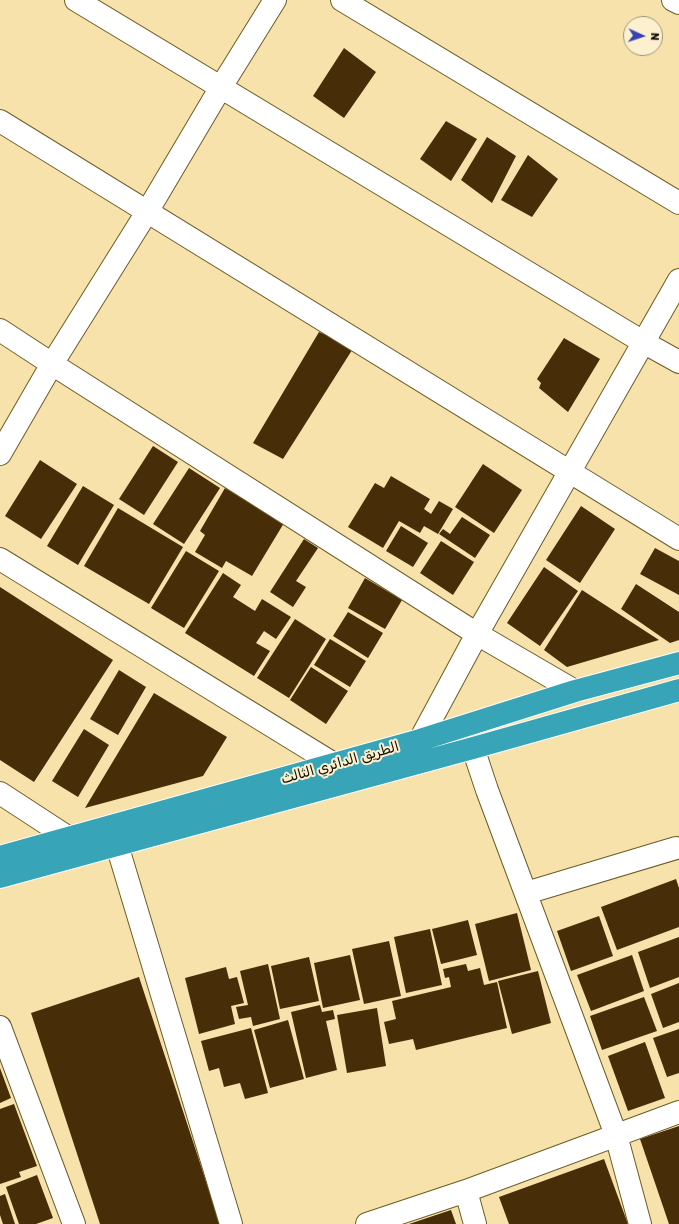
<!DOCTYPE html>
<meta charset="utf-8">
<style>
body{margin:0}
#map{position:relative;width:679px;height:1224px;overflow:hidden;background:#f6e2aa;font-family:Rubik,sans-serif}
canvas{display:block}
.north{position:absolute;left:623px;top:16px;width:40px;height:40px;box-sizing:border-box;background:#fcf0cf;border:1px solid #9f957c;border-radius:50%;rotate:93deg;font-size:11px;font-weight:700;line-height:16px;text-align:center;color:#130c00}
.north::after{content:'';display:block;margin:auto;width:14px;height:18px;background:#3545b8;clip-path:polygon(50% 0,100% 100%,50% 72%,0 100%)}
</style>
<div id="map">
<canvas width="679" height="1224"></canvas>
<div class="north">N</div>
</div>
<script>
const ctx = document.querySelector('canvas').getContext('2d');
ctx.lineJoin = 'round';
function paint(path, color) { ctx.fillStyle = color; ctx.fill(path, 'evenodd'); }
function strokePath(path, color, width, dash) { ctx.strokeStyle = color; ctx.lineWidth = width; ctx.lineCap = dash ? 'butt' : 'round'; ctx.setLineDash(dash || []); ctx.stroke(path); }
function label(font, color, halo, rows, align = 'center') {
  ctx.font = font + ' Rubik,Vazirmatn,sans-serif'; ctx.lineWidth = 4; ctx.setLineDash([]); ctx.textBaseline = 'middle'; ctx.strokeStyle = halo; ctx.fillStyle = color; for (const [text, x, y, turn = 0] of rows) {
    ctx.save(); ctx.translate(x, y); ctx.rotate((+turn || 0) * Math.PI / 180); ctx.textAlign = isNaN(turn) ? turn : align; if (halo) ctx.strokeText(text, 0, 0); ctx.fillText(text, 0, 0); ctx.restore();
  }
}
paint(new Path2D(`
 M 344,48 L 376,72 L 344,118 L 313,96 Z
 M 446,121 L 477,139 L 451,181 L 420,159 Z
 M 487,137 L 516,156 L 492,203 L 461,180 Z
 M 528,155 L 558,179 L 532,217 L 501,200 Z
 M 319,332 L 354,347 L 283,459 L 253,443 Z
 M 564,338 L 600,359 L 568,412 L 539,388 L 541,383 L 537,379 Z
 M 153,446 L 178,462 L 144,515 L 119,499 Z
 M 40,460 L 77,484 L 41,539 L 5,516 Z
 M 483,464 L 522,490 L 494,533 L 455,507 Z
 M 189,468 L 220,488 L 184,544 L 153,524 Z
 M 391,476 L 430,499 L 424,509 L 431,514 L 439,501 L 453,509 L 438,534 L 424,526 L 420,533 L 399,521 L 383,548 L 348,527 L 375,483 L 384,488 Z
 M 83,486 L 114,505 L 78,565 L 47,546 Z
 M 225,488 L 284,523 L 252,576 L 226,561 L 222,568 L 195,552 L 205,535 L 200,531 Z
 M 581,506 L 615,529 L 580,583 L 546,560 Z
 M 118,508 L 183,547 L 149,604 L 84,566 Z
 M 462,517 L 490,535 L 475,558 L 439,534 L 443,529 L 450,534 Z
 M 401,526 L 428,543 L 413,567 L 386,551 Z
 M 304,539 L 318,548 L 296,581 L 306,587 L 293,607 L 270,592 Z
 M 441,541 L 474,562 L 453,595 L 420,573 Z
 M 655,548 L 679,561 L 679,595 L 640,574 Z
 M 186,551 L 219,571 L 184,628 L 151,608 Z
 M 544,567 L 578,591 L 540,646 L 507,623 Z
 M 223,573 L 241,585 L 233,597 L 255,611 L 262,599 L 291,617 L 276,639 L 264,631 L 256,643 L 270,651 L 254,676 L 185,633 Z
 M 365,578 L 402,600 L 385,629 L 348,608 Z
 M 636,584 L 679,612 L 679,640 L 670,643 L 621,609 Z
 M 0,587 L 113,660 L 34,782 L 0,760 Z
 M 582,590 L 659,640 L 567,667 L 544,650 Z
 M 348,612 L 383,633 L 368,658 L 333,636 Z
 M 295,619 L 326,639 L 289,698 L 257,678 Z
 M 330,639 L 366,661 L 350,687 L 314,665 Z
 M 311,667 L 348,691 L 326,724 L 290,700 Z
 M 119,670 L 146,687 L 118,735 L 90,719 Z
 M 154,693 L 227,737 L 203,776 L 85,808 Z
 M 84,729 L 109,745 L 78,797 L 52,781 Z
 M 676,879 L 679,888 L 679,927 L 617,950 L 601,907 Z
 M 517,913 L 531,970 L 489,981 L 475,924 Z
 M 599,916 L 613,956 L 571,971 L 557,931 Z
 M 468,920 L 477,955 L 441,964 L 432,929 Z
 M 430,929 L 442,985 L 406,993 L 394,937 Z
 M 679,937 L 679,977 L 650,988 L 638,952 Z
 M 389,941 L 401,996 L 364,1004 L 352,949 Z
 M 350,955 L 360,1000 L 323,1008 L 314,963 Z
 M 632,955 L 644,991 L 591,1011 L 577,975 Z
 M 309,957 L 319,1001 L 280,1009 L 271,966 Z
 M 268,964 L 280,1019 L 253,1026 L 251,1017 L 239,1019 L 236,1007 L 248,1005 L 240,971 Z
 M 466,964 L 468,971 L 480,968 L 484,985 L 497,982 L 507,1028 L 416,1050 L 413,1039 L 389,1044 L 384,1022 L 396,1019 L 392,1001 L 451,987 L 449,977 L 445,978 L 443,969 Z
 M 226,967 L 229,979 L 237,977 L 244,1003 L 231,1006 L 235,1024 L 199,1034 L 185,978 Z
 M 538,971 L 551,1023 L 512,1034 L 498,981 Z
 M 139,977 L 220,1224 L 100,1224 L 31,1013 Z
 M 679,983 L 679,1022 L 663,1028 L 651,994 Z
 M 644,997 L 657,1031 L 602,1050 L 590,1016 Z
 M 320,1005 L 322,1012 L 333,1010 L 335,1019 L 326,1021 L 337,1070 L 306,1078 L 291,1012 Z
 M 377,1008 L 386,1066 L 347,1073 L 337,1015 Z
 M 288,1020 L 304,1079 L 270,1088 L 254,1030 Z
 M 251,1028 L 268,1093 L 245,1099 L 240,1083 L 224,1087 L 219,1068 L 209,1071 L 201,1041 Z
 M 679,1029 L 679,1073 L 667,1077 L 653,1038 Z
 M 645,1042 L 665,1098 L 628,1111 L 608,1056 Z
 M 0,1068 L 11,1098 L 0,1103 Z
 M 14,1104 L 37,1166 L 19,1172 L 21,1177 L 0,1184 L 0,1109 Z
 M 679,1126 L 679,1224 L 669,1224 L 640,1139 Z
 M 604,1159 L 628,1224 L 509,1224 L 499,1197 Z
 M 37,1175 L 53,1218 L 36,1224 L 19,1224 L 6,1187 Z
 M 5,1194 L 15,1224 L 3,1224 L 0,1215 L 0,1196 Z
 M 451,1210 L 456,1224 L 409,1224 Z`), '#472d08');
const minor = new Path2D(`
 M 76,0 L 643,342 L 679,362
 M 342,0 L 679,203
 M 673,0 L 679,3
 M 0,121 L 679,539
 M 0,330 L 52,364 L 477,634 L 575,691
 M 0,454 L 52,364 L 147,212 L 221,87 L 275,0
 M 0,559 L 334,764
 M 420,740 L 477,634 L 679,280
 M 473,748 L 487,790 L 616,1135 L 640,1224
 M 0,793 L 69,838
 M 117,845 L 231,1224
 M 526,893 L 676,848
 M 0,1027 L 74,1224
 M 466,1191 L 475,1224
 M 367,1224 L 466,1191 L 679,1112`);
const highway = new Path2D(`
 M 0,857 L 420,740 L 575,691 L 679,663
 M 0,877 L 473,748 L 679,690`);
strokePath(minor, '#6d5c26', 24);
strokePath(highway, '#fff', 24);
strokePath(minor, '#fff', 22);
strokePath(highway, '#37a5b7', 22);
label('14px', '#130c00', '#fcf0cf', [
 ["الطريق الدائري الثالث",340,763,-16]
]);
</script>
